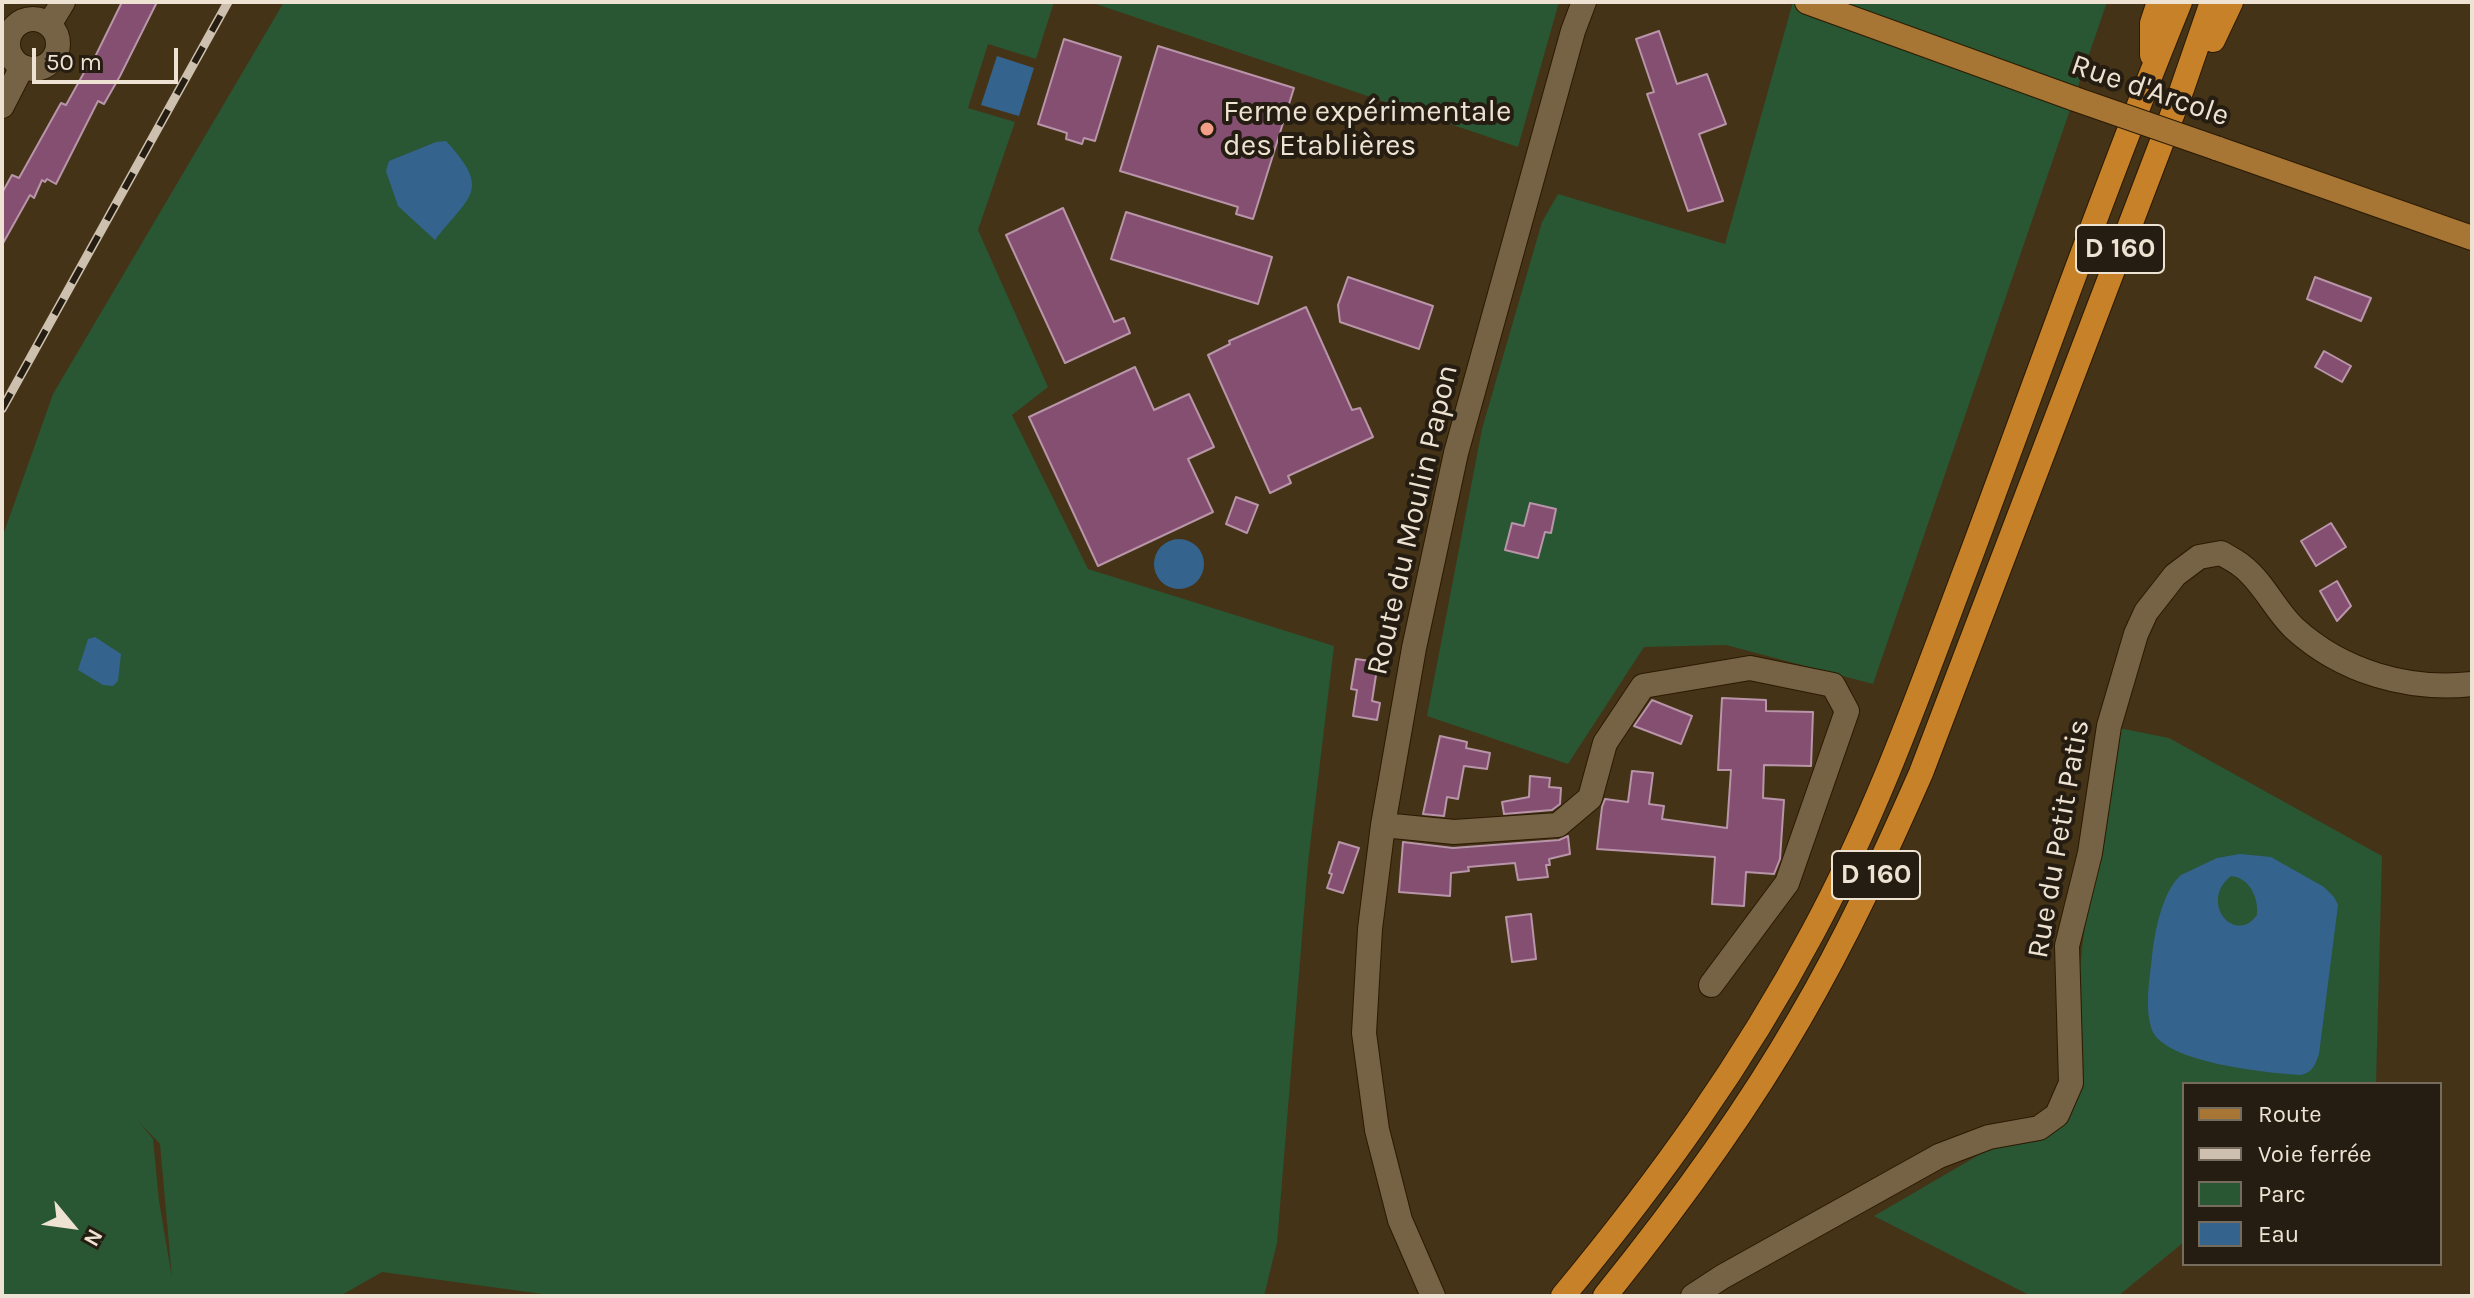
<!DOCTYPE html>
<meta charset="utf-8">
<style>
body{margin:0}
#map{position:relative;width:2474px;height:1298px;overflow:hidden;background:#453317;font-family:Karla,sans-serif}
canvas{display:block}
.frame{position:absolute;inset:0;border:4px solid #eee2d2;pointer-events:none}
.legend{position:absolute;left:2182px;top:1082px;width:260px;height:184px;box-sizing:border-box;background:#251d11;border:2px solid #756c5e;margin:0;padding:10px 14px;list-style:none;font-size:24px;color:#eee2d2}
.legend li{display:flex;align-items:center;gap:16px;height:40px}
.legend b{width:40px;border:2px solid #756c5e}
.north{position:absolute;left:32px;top:1186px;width:80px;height:80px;-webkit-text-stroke:6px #251d11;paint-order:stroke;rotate:119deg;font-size:22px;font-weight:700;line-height:32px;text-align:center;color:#eee2d2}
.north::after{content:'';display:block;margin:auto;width:28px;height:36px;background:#eee2d2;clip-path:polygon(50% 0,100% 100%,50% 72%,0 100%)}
.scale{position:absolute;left:32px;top:48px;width:146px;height:36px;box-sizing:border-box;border:4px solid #eee2d2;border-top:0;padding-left:10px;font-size:24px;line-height:28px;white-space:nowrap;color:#eee2d2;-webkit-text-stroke:6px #251d11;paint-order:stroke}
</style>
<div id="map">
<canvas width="2474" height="1298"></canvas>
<div class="frame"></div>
<ul class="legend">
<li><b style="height:10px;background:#a77534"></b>Route</li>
<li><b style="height:10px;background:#cdc0ae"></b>Voie ferrée</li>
<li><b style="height:22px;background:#295633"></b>Parc</li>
<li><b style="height:22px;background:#34648e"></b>Eau</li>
</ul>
<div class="north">N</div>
<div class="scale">50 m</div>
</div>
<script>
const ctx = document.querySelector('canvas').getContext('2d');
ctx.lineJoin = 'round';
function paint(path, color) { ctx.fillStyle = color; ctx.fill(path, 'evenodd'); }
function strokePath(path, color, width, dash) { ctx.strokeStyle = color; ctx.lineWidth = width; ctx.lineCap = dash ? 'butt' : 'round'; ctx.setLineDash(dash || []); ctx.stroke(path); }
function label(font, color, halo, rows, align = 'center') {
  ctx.font = font + ' Karla,sans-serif'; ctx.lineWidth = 8; ctx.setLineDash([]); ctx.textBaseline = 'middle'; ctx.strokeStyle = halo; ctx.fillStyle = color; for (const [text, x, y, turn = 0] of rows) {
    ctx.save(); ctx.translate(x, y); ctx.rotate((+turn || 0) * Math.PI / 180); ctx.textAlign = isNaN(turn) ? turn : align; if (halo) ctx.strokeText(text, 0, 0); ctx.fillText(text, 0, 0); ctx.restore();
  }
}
paint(new Path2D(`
 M 284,2 L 1054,2 L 1036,59 L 988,44 L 968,108 L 1015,122 L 978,230 L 1048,387 L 1012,415 L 1088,569 L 1334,646 L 1308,863 L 1277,1243 L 1264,1296 L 557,1296 L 382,1272 L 340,1296 L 2,1296 L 2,538 L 53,394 ZM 139,1122 L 160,1144 L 172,1278 L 159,1201 L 153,1139 Z
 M 1090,2 L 1559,2 L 1518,147 Z
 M 1793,2 L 2107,2 L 1873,684 L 1726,645 L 1644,647 L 1568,764 L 1427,716 L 1482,429 L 1542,222 L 1558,194 L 1725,244 Z
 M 2109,726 L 2169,738 L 2382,856 L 2376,1084 L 2184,1084 L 2184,1242 L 2118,1296 L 2031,1296 L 1874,1216 L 2063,1106 Z`), '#295633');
paint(new Path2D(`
 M 997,56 L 1034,68 L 1019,116 L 981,105 Z
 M 446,141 C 492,191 470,195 435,240 L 398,206 L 386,171 L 389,161 L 436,142 Z
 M1154 564a25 25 0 1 1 50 0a25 25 0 1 1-50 0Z
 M 95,637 L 121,654 L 118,681 L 113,686 L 103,685 L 78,670 L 88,639 Z
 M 2240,854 L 2271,857 L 2324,887 L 2334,897 L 2338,905 L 2319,1054 C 2315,1065 2313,1072 2301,1075 C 2268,1073 2165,1063 2152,1030 C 2144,1007 2150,978 2152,956 C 2155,931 2162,892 2181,875 L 2217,858 ZM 2231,876 C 2249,877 2259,898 2257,915 C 2235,946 2198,902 2231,876 Z`), '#34648e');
const building = new Path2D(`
 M 122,2 L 157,2 L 120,76 L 104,104 L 98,101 L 56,184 L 47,179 L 45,182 L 42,180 L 34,198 L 30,195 L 2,245 L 2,193 L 12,175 L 19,178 L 61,103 L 66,105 L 91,60 L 93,61 Z
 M 1659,31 L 1677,84 L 1707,74 L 1726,124 L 1699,134 L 1723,201 L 1688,211 L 1647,94 L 1654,92 L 1636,39 Z
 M 1064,39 L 1121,57 L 1095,141 L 1084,138 L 1082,144 L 1066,139 L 1067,133 L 1038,124 Z
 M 1158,46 L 1294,88 L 1253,219 L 1236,214 L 1238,207 L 1120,171 Z
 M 1063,208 L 1114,322 L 1124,318 L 1130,333 L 1065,363 L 1006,235 Z
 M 1126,212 L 1272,257 L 1258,304 L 1111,259 Z
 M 1348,277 L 1433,306 L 1419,349 L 1340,322 L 1338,305 Z
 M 2315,277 L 2371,298 L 2361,321 L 2307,299 Z
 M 1306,307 L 1352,410 L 1360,408 L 1373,437 L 1288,476 L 1291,483 L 1270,493 L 1208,355 L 1230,344 L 1229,341 Z
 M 2324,351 L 2351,366 L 2342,382 L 2315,367 Z
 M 1135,367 L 1154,410 L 1189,394 L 1214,447 L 1188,459 L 1213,512 L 1098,566 L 1029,417 Z
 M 1236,497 L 1258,505 L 1247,533 L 1226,524 Z
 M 1530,503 L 1556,509 L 1551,533 L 1545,532 L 1538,558 L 1505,550 L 1512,523 L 1524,526 Z
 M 2331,523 L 2346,547 L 2316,566 L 2301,541 Z
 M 2337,581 L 2351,606 L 2337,621 L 2320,591 Z
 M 1356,659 L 1378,662 L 1372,701 L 1380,703 L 1377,720 L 1353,716 L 1357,690 L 1351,689 Z
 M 1722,698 L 1766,700 L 1766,711 L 1813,712 L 1811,766 L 1764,765 L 1763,798 L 1784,800 L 1780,859 L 1774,874 L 1746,872 L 1744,906 L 1712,904 L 1715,857 L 1597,849 L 1602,807 L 1605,799 L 1628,802 L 1632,771 L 1653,773 L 1649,804 L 1664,806 L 1662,819 L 1727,828 L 1731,770 L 1718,770 Z
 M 1652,700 L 1692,716 L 1681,744 L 1634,726 Z
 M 1440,736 L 1467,742 L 1466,748 L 1490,753 L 1487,769 L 1464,766 L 1458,799 L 1447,797 L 1444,816 L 1423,814 Z
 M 1530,776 L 1550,778 L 1549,787 L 1561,788 L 1560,804 L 1552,810 L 1504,814 L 1502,802 L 1529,797 Z
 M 1568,836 L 1570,854 L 1549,859 L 1550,865 L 1546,865 L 1548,877 L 1518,880 L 1515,863 L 1468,867 L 1469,871 L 1451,873 L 1450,896 L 1399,892 L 1403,842 L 1453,848 L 1559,840 Z
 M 1339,842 L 1359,848 L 1343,893 L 1327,888 L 1332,874 L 1329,873 Z
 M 1531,914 L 1536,959 L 1512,962 L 1506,917 Z`);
paint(building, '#854f71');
strokePath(building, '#b895a9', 2);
const minor = new Path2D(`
 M8 44a25 25 0 1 1 50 0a25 25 0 1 1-50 0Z
 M 49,25 L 63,2
 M 2,106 L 22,67
 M 1383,825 L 1454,832 L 1558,825 L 1590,798 L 1605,743 L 1643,686 L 1750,668 L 1833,685 L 1847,711 L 1787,883 L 1711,985
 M 1433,1296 L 1400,1220 L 1377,1130 L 1364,1033 L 1370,929 L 1383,825 L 1414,648 L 1456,453 L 1573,31 L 1584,2
 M 1693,1296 L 1722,1277 L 1939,1156 L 1989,1137 L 2039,1128 L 2057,1115 L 2071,1083 L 2067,946 L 2090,853 L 2109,726 L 2136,634 L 2146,612 L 2175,575 L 2199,557 L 2221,553 C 2228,557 2236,561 2242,566 C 2263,582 2275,610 2294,628 C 2342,672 2408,691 2472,684`);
const major = new Path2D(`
 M 1807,2 L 2075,99
 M 2216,148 L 2472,238`);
const highway = new Path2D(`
 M 2213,40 L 2231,2
 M 2152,55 L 2152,23 L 2159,2
 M 1563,1296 C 1659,1180 1742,1065 1813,932 C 1877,813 1922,685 1970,558 C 2039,373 2105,186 2180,2
 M 1605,1296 C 1676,1208 1743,1117 1800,1018 C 1846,939 1884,857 1921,773 L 2182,89 L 2212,2`);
strokePath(minor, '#2b1a00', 26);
strokePath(major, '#2b1a00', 26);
strokePath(highway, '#2b1a00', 26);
strokePath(minor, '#766346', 24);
strokePath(major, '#a77534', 24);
strokePath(highway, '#c78128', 24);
const rail = new Path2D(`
 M 2,409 L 228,2`);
strokePath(rail, '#cdc0ae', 9);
strokePath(rail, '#251d11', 6, [18]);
const majorBridge = new Path2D(`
 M 2075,99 L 2216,148`);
strokePath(majorBridge, '#2b1a00', 26, []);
strokePath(majorBridge, '#a77534', 24);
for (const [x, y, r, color] of [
 [1207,129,8,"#f49e88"]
]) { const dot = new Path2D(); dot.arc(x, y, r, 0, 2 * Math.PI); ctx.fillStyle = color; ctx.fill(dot); strokePath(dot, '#251d11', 3); }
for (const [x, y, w] of [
 [2120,249,88],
 [1876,875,88]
]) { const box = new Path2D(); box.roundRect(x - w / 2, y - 24, w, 48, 6); ctx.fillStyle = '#251d11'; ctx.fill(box); strokePath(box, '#eee2d2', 2); }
label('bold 28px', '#eee2d2', null, [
 ["D 160",2120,249],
 ["D 160",1876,875]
]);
label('30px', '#eee2d2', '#251d11', [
 ["Rue d'Arcole",2150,91,19],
 ["Route du Moulin Papon",1413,520,-77],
 ["Rue du Petit Patis",2059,839,-80]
]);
label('30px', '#eee2d2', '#251d11', [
 ["Ferme expérimentale",1223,112],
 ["des Etablières",1223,146]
], 'left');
</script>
